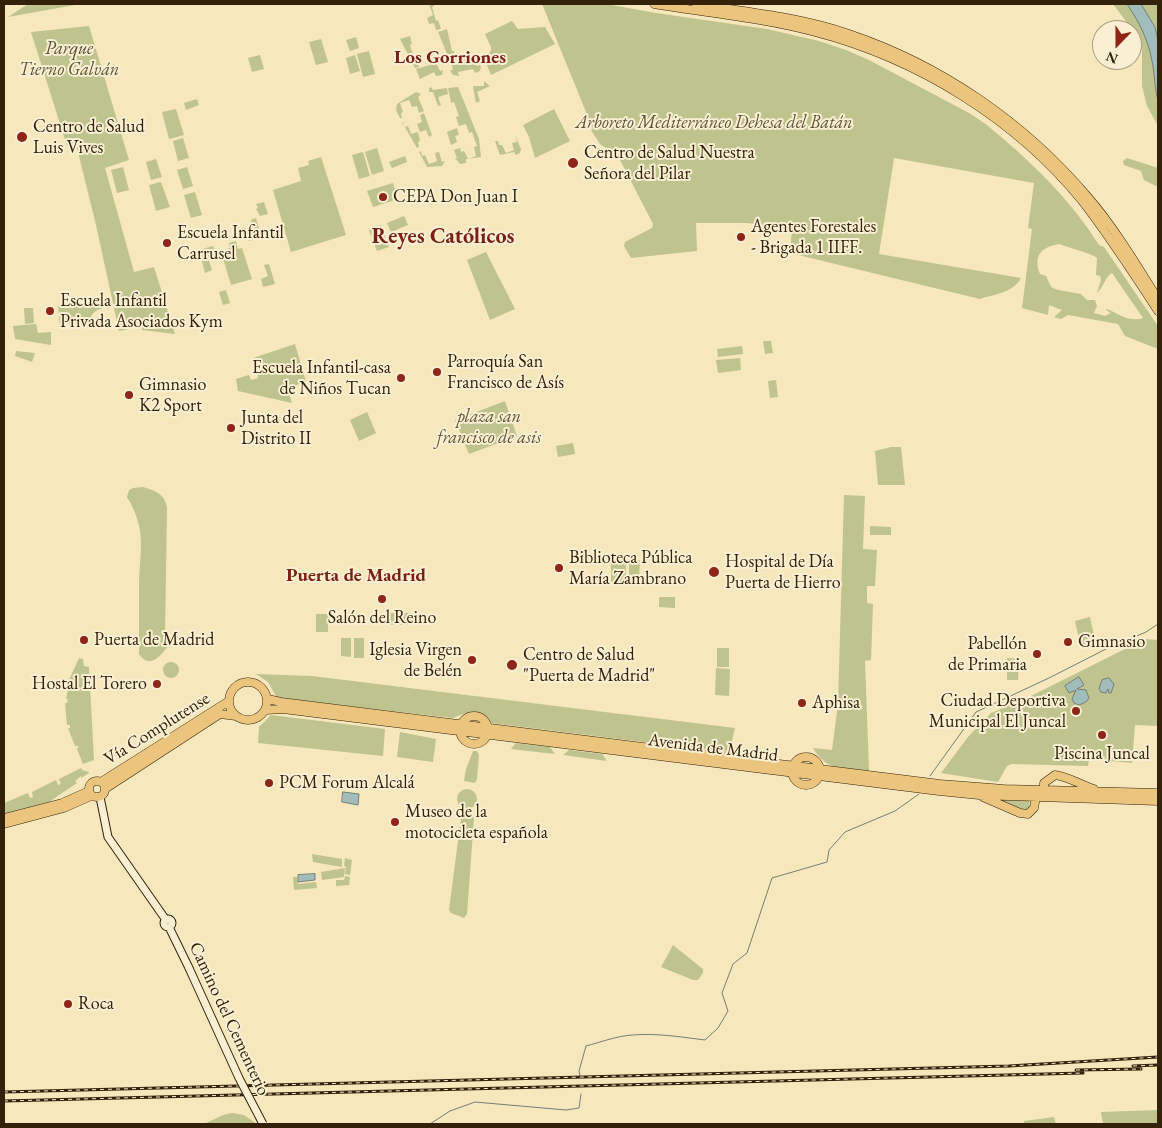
<!DOCTYPE html>
<meta charset="utf-8">
<style>
body{margin:0}
#map{position:relative;width:1162px;height:1128px;overflow:hidden;background:#f6e7bc;font-family:"EB Garamond",serif}
canvas{display:block}
.frame{position:absolute;inset:0;border:5px solid #332209;pointer-events:none}
.north{position:absolute;left:1092px;top:20px;width:50px;height:50px;box-sizing:border-box;background:#f9efd3;border:1px solid #aa9d82;border-radius:50%;rotate:202deg;font-size:14px;font-weight:700;line-height:20px;text-align:center;color:#332209}
.north::after{content:'';display:block;margin:auto;width:18px;height:22px;background:#8f2418;clip-path:polygon(50% 0,100% 100%,50% 72%,0 100%)}
</style>
<div id="map">
<canvas width="1162" height="1128"></canvas>
<div class="frame"></div>
<div class="north">N</div>
</div>
<script>
const ctx = document.querySelector('canvas').getContext('2d');
ctx.lineJoin = 'round';
function paint(path, color) { ctx.fillStyle = color; ctx.fill(path, 'evenodd'); }
function strokePath(path, color, width, dash) { ctx.strokeStyle = color; ctx.lineWidth = width; ctx.lineCap = dash ? 'butt' : 'round'; ctx.setLineDash(dash || []); ctx.stroke(path); }
function label(font, color, halo, rows, align = 'center') {
  ctx.font = font + ' "EB Garamond",serif'; ctx.lineWidth = 4; ctx.setLineDash([]); ctx.textBaseline = 'middle'; ctx.strokeStyle = halo; ctx.fillStyle = color; for (const [text, x, y, turn = 0] of rows) {
    ctx.save(); ctx.translate(x, y); ctx.rotate((+turn || 0) * Math.PI / 180); ctx.textAlign = isNaN(turn) ? turn : align; if (halo) ctx.strokeText(text, 0, 0); ctx.fillText(text, 0, 0); ctx.restore();
  }
}
paint(new Path2D(`
 M 28,4 L 75,4 L 75,5 L 8,17 Z
 M 429,4 L 434,4 L 434,6 L 432,7 L 436,21 L 438,20 L 441,29 L 436,30 L 434,23 L 429,24 L 427,18 L 433,15 Z
 M 542,4 L 606,4 L 656,13 L 767,29 L 819,41 L 846,50 L 869,60 L 969,113 C 986,123 1000,136 1015,149 C 1047,178 1076,208 1099,245 L 1104,247 L 1158,326 L 1158,349 L 1125,336 L 1118,324 L 1068,315 L 1061,319 L 1054,317 L 1062,310 L 1049,305 L 1048,315 L 1022,308 L 1032,229 L 1028,228 L 1034,183 L 894,158 L 879,254 L 1021,278 C 1013,293 995,294 980,299 L 790,253 L 792,229 L 747,223 L 696,223 L 697,251 L 631,258 L 624,246 L 625,242 L 652,228 L 653,224 L 619,158 L 600,144 L 591,130 L 593,129 ZM 1059,244 C 1067,247 1093,254 1097,258 L 1096,275 L 1100,276 L 1101,280 L 1097,293 C 1104,287 1104,278 1112,273 L 1143,318 C 1130,323 1117,313 1107,309 L 1106,310 L 1111,313 L 1105,316 L 1094,313 L 1097,306 L 1095,300 L 1087,300 L 1081,294 L 1058,290 L 1051,287 L 1046,276 L 1040,274 C 1033,256 1041,247 1059,244 Z
 M 1113,4 L 1158,4 L 1158,126 L 1147,106 L 1142,86 L 1142,43 Z
 M 512,21 L 518,29 L 545,27 L 555,44 L 491,75 L 484,58 L 491,51 L 491,47 L 485,34 Z
 M 89,26 L 129,160 L 105,168 L 134,272 L 154,267 L 175,334 L 142,330 L 142,327 L 136,323 L 132,325 L 129,329 L 119,331 L 96,225 L 76,144 L 67,146 L 31,32 Z
 M 447,29 L 452,51 L 454,51 L 456,60 L 450,61 L 438,32 Z
 M 410,36 L 412,44 L 410,45 L 414,58 L 416,58 L 419,67 L 415,68 L 400,39 Z
 M 356,37 L 359,48 L 350,51 L 346,40 Z
 M 321,39 L 328,62 L 316,65 L 309,42 Z
 M 468,49 L 477,66 L 480,65 L 481,67 L 480,71 L 475,73 L 473,69 L 458,72 L 459,76 L 453,75 L 450,71 L 453,69 L 451,63 L 467,58 L 465,50 Z
 M 369,51 L 375,74 L 363,77 L 357,54 Z
 M 432,54 L 440,71 L 443,70 L 442,75 L 436,76 L 434,72 L 420,79 L 416,69 L 430,65 L 428,56 Z
 M 260,55 L 264,69 L 252,72 L 248,58 Z
 M 355,55 L 360,71 L 350,74 L 346,58 Z
 M 484,81 L 490,86 L 477,92 L 480,101 L 476,103 L 473,86 L 484,86 Z
 M 431,87 L 433,90 L 447,88 L 448,94 L 438,97 L 441,105 L 438,106 L 433,92 L 429,92 L 429,89 Z
 M 458,87 L 479,139 L 481,157 L 466,159 L 466,163 L 460,164 L 455,158 L 457,158 L 454,150 L 460,148 L 461,152 L 464,151 L 468,159 L 476,156 L 474,147 L 477,146 L 472,132 L 469,133 L 466,124 L 459,126 L 456,117 L 459,116 L 454,102 L 451,103 L 448,88 Z
 M 416,92 L 421,94 L 418,97 L 424,111 L 419,113 L 417,106 L 412,107 L 409,100 L 400,103 L 403,112 L 401,113 L 402,118 L 400,118 L 396,110 L 397,104 Z
 M 197,99 L 199,105 L 186,110 L 184,103 Z
 M 176,109 L 184,135 L 169,139 L 162,112 Z
 M 554,109 L 570,141 L 535,158 L 529,137 L 523,125 Z
 M 424,113 L 432,135 L 429,137 L 426,130 L 420,132 L 417,124 L 422,122 L 420,115 Z
 M 402,122 L 403,122 L 405,127 L 408,126 L 411,134 L 418,132 L 420,141 L 418,142 L 419,147 L 417,148 Z
 M 457,128 L 459,135 L 455,136 L 457,142 L 451,145 L 447,132 Z
 M 515,135 L 521,149 L 520,153 L 516,155 L 514,152 L 500,155 L 495,141 L 498,141 L 499,145 L 502,145 L 506,153 L 514,150 L 512,143 L 517,142 Z
 M 183,138 L 189,158 L 178,161 L 173,141 Z
 M 377,148 L 384,171 L 372,175 L 365,152 Z
 M 421,151 L 422,156 L 425,155 L 429,164 L 437,161 L 435,153 L 439,152 L 442,162 L 445,161 L 442,166 L 427,167 L 419,152 Z
 M 363,152 L 370,176 L 359,179 L 352,155 Z
 M 405,156 L 407,162 L 392,168 L 389,162 Z
 M 321,157 L 346,235 L 291,252 L 273,190 L 301,181 L 298,168 L 309,165 L 308,161 Z
 M 1127,158 L 1158,168 L 1158,187 L 1144,180 L 1141,171 L 1124,165 L 1123,161 Z
 M 156,159 L 162,177 L 151,180 L 146,162 Z
 M 123,167 L 129,190 L 117,193 L 111,170 Z
 M 187,167 L 193,186 L 183,189 L 177,170 Z
 M 161,182 L 170,207 L 156,211 L 149,185 Z
 M 393,183 L 398,199 L 373,207 L 367,191 Z
 M 195,192 L 202,215 L 191,218 L 184,195 Z
 M 264,202 L 268,214 L 260,216 L 256,209 L 258,208 L 256,204 Z
 M 404,216 L 408,225 L 391,232 L 387,223 Z
 M 256,218 L 261,237 L 249,241 L 247,233 L 253,231 L 251,220 Z
 M 381,225 L 389,247 L 377,251 L 369,230 Z
 M 236,241 L 238,249 L 242,248 L 252,279 L 231,285 L 222,255 L 228,253 L 227,249 L 230,248 L 229,243 Z
 M 213,246 L 216,255 L 208,258 L 212,270 L 205,273 L 199,250 Z
 M 486,252 L 515,309 L 490,320 L 467,260 Z
 M 269,264 L 275,284 L 263,287 L 261,279 L 268,276 L 264,265 Z
 M 226,290 L 230,303 L 223,305 L 219,292 Z
 M 101,301 L 102,309 C 95,309 91,315 89,322 L 81,322 L 70,325 L 70,323 L 63,324 L 63,326 L 60,326 L 58,306 Z
 M 24,308 L 33,308 L 34,323 L 25,324 Z
 M 36,324 L 38,333 L 51,332 L 51,345 L 15,339 L 13,326 Z
 M 763,341 L 771,341 L 773,353 L 765,354 Z
 M 295,344 L 306,382 L 287,388 L 292,403 L 238,391 L 236,379 L 249,375 L 251,380 L 258,378 L 253,358 Z
 M 742,346 L 743,354 L 718,357 L 717,349 Z
 M 16,351 L 35,353 L 32,362 L 15,356 Z
 M 740,358 L 741,370 L 718,373 L 716,360 Z
 M 776,380 L 778,397 L 770,398 L 768,381 Z
 M 505,401 L 517,436 L 469,454 L 455,420 Z
 M 367,412 L 376,433 L 359,441 L 350,420 Z
 M 573,443 L 575,454 L 558,457 L 556,446 Z
 M 891,447 L 901,447 L 905,485 L 878,485 L 875,451 Z
 M 143,487 C 156,491 165,494 167,508 L 165,635 L 168,636 L 168,646 C 160,657 149,669 139,654 C 139,630 139,607 139,584 C 140,548 147,530 127,497 L 129,490 L 133,488 Z
 M 844,495 L 865,496 L 863,549 L 877,550 L 875,586 L 867,586 L 867,603 L 873,604 L 871,660 L 865,661 L 869,770 L 868,771 C 843,768 827,772 813,748 L 832,750 L 838,704 Z
 M 870,526 L 891,527 L 891,535 L 870,535 Z
 M 611,556 L 626,556 L 626,583 L 611,582 Z
 M 629,560 L 640,560 L 639,579 L 629,579 Z
 M 659,597 L 675,597 L 675,608 L 659,607 Z
 M 387,613 L 413,613 L 413,625 L 386,625 Z
 M 316,614 L 328,614 L 328,632 L 316,632 Z
 M 1090,617 L 1096,645 L 1081,648 L 1075,621 Z
 M 341,638 L 351,638 L 351,657 L 341,656 Z
 M 354,638 L 364,638 L 364,658 L 354,658 Z
 M 1145,639 L 1158,640 L 1158,726 L 1135,725 L 1132,763 L 1089,759 L 1088,766 L 1011,764 L 1007,766 L 998,782 L 941,773 L 968,737 L 991,713 L 1023,700 Z
 M 717,648 L 729,648 L 729,667 L 717,667 Z
 M 79,658 L 83,659 L 84,666 L 89,667 L 94,760 L 83,764 L 77,749 L 79,746 L 75,746 L 68,728 L 70,728 L 70,725 L 67,725 L 65,703 L 67,703 L 68,699 L 66,699 L 69,684 L 72,684 L 73,682 L 69,680 Z
 M 1007,658 L 1019,659 L 1018,680 L 1007,680 Z
 M163 670a8 8 0 1 1 16 0a8 8 0 1 1-16 0Z
 M 716,668 L 730,669 L 729,696 L 715,695 Z
 M 256,674 L 312,676 L 735,728 L 730,749 L 724,752 L 491,723 C 480,708 469,711 453,718 L 277,698 L 268,682 Z
 M 271,715 L 385,729 L 383,756 L 258,743 L 259,727 Z
 M 400,732 L 436,739 L 433,762 L 397,757 Z
 M 516,743 L 550,747 L 555,754 L 511,749 Z
 M 569,750 L 602,754 L 607,761 L 563,755 Z
 M 473,751 L 477,751 L 479,755 L 477,779 L 475,783 L 464,781 L 466,769 Z
 M 81,768 L 82,770 L 89,772 L 89,773 L 81,778 L 81,776 L 75,781 L 77,783 L 49,802 L 4,814 L 5,808 L 4,803 L 28,793 L 30,798 L 33,797 L 32,792 L 56,780 L 58,785 L 61,784 L 59,779 Z
 M457 799a10 10 0 1 1 20 0a10 10 0 1 1-20 0Z
 M 995,799 L 1029,800 L 1030,808 L 1023,811 Z
 M 463,816 L 472,816 L 474,818 L 467,914 L 464,918 L 451,913 L 449,910 L 461,818 Z
 M 312,854 L 342,859 L 342,867 L 313,862 Z
 M 345,858 L 352,860 L 350,875 L 345,874 L 346,867 L 344,866 Z
 M 345,868 L 344,877 L 322,880 L 321,872 Z
 M 345,876 L 350,877 L 349,885 L 336,886 L 336,880 L 344,880 Z
 M 293,877 L 297,877 L 298,884 L 316,882 L 317,888 L 294,890 Z
 M 673,945 L 703,969 L 703,973 L 698,980 L 693,980 L 661,967 Z
 M 1158,1110 L 1158,1124 L 1103,1124 L 1101,1112 Z
 M 232,1113 L 244,1115 L 257,1124 L 204,1124 L 223,1115 Z
 M 1054,1117 L 1056,1124 L 1024,1124 L 1024,1121 Z`), '#bfc48e');
const water = new Path2D(`
 M 1127,4 L 1141,4 L 1155,27 L 1158,41 L 1158,100 C 1154,87 1155,74 1152,61 C 1148,39 1139,22 1127,4 Z
 M 1079,677 L 1084,685 L 1077,689 L 1086,690 L 1089,698 L 1086,702 L 1079,705 L 1074,703 L 1072,699 L 1076,690 L 1069,693 L 1065,686 Z
 M 1109,678 L 1114,684 L 1111,693 L 1109,693 L 1108,689 L 1106,693 L 1101,692 L 1099,689 L 1102,680 Z
 M 343,792 L 359,794 L 358,805 L 342,802 Z
 M 315,874 L 315,880 L 298,882 L 298,875 Z`);
paint(water, '#a1bdbb');
strokePath(water, '#757f74', 1);
strokePath(new Path2D(`
 M 930,776 L 976,712 L 1049,678 L 1106,649 L 1146,632 L 1158,624
 M 580,1076 L 579,1071 L 586,1046 C 601,1042 617,1036 632,1035 C 657,1033 681,1037 705,1040 L 718,1028 L 728,1011 L 722,993 L 733,964 L 747,953 L 772,878 L 827,862 L 829,850 L 845,832 L 895,811 L 919,794
 M 430,1124 L 450,1111 L 475,1102 L 566,1110 L 579,1108 L 581,1094`), '#757f74', 1);
const secondary = new Path2D(`
 M 100,797 L 108,837 L 166,920
 M164 923a4 4 0 1 1 8 0a4 4 0 1 1-8 0Z
 M 169,927 L 189,968`);
const primary = new Path2D(`
 M 654,4 C 708,13 763,18 815,32 C 918,59 1016,119 1083,202 C 1110,237 1134,274 1158,311
 M 696,4 C 747,12 800,17 849,34 C 941,65 1024,122 1087,196 C 1114,227 1136,264 1158,299
 M229 701a19 19 0 1 1 38 0a19 19 0 1 1-38 0Z
 M 268,699 L 281,702 L 940,784 L 1004,789 L 1158,793
 M 266,710 L 283,709 L 939,791 L 979,795 L 1158,801
 M460 730a14 14 0 1 1 28 0a14 14 0 1 1-28 0Z
 M792 771a14 14 0 1 1 28 0a14 14 0 1 1-28 0Z
 M89 789a8 8 0 1 1 16 0a8 8 0 1 1-16 0Z
 M 101,782 L 229,701
 M 105,789 L 220,714 L 236,716
 M 1045,793 L 1044,790 L 1044,783 L 1055,775 C 1066,776 1082,785 1094,789
 M 983,797 L 1020,813 L 1028,814 L 1034,808 L 1036,797 L 1034,794
 M 4,818 L 62,803 L 89,791
 M 4,824 L 64,808 L 91,796`);
strokePath(secondary, '#332209', 9);
strokePath(primary, '#332209', 9);
strokePath(secondary, '#f9efd3', 7);
strokePath(primary, '#ebc47e', 8);
const rail = new Path2D(`
 M 1133,1066 L 1158,1065
 M 1076,1070 L 1141,1069
 M 4,1092 L 1009,1066 L 1158,1057
 M 4,1101 L 1083,1073`);
strokePath(rail, '#332209', 3);
strokePath(rail, '#f9efd3', 1, [4]);
const secondaryBridge = new Path2D(`
 M 189,968 L 239,1078 L 263,1124`);
strokePath(secondaryBridge, '#332209', 9, []);
strokePath(secondaryBridge, '#f9efd3', 7);
for (const [x, y, r, color] of [
 [22,137,6,"#8f2418"],
 [573,163,6,"#8f2418"],
 [383,197,5,"#8f2418"],
 [741,237,5,"#8f2418"],
 [167,243,5,"#8f2418"],
 [50,311,5,"#8f2418"],
 [437,372,5,"#8f2418"],
 [401,378,5,"#8f2418"],
 [129,395,5,"#8f2418"],
 [231,428,5,"#8f2418"],
 [559,568,5,"#8f2418"],
 [714,572,6,"#8f2418"],
 [382,599,5,"#8f2418"],
 [84,640,5,"#8f2418"],
 [1068,642,5,"#8f2418"],
 [1037,654,5,"#8f2418"],
 [472,660,5,"#8f2418"],
 [512,665,6,"#8f2418"],
 [157,684,5,"#8f2418"],
 [802,703,5,"#8f2418"],
 [1076,711,5,"#8f2418"],
 [1102,735,5,"#8f2418"],
 [269,783,5,"#8f2418"],
 [395,822,5,"#8f2418"],
 [68,1004,5,"#8f2418"]
]) { const dot = new Path2D(); dot.arc(x, y, r, 0, 2 * Math.PI); ctx.fillStyle = color; ctx.fill(dot); strokePath(dot, '#f9efd3', 2); }
label('italic 18px', '#5d5331', '#f9efd3', [
 ["Parque",69,49],
 ["Tierno Galván",69,70],
 ["Arboreto Mediterráneo Dehesa del Batán",714,123],
 ["plaza san",489,417],
 ["francisco de asis",489,438]
]);
label('18px', '#332209', '#f9efd3', [
 ["Centro de Salud",33,127],
 ["Luis Vives",33,148],
 ["Centro de Salud Nuestra",584,153],
 ["Señora del Pilar",584,174],
 ["CEPA Don Juan I",393,197],
 ["Agentes Forestales",751,227],
 ["- Brigada 1 IIFF.",751,248],
 ["Escuela Infantil",177,233],
 ["Carrusel",177,254],
 ["Escuela Infantil",60,301],
 ["Privada Asociados Kym",60,322],
 ["Parroquía San",447,362],
 ["Francisco de Asís",447,383],
 ["Escuela Infantil-casa",391,368,"right"],
 ["de Niños Tucan",391,389,"right"],
 ["Gimnasio",139,385],
 ["K2 Sport",139,406],
 ["Junta del",241,418],
 ["Distrito II",241,439],
 ["Biblioteca Pública",569,558],
 ["María Zambrano",569,579],
 ["Hospital de Día",725,562],
 ["Puerta de Hierro",725,583],
 ["Salón del Reino",382,618,"center"],
 ["Puerta de Madrid",94,640],
 ["Gimnasio",1078,642],
 ["Pabellón",1027,644,"right"],
 ["de Primaria",1027,665,"right"],
 ["Iglesia Virgen",462,650,"right"],
 ["de Belén",462,671,"right"],
 ["Centro de Salud",523,655],
 ["\"Puerta de Madrid\"",523,676],
 ["Hostal El Torero",147,684,"right"],
 ["Ciudad Deportiva",1066,701,"right"],
 ["Municipal El Juncal",1066,722,"right"],
 ["Aphisa",812,703],
 ["Piscina Juncal",1102,754,"center"],
 ["PCM Forum Alcalá",279,783],
 ["Museo de la",405,812],
 ["motocicleta española",405,833],
 ["Roca",78,1004]
], 'left');
label('18px', '#332209', '#f9efd3', [
 ["Vía Complutense",157,729,-32],
 ["Avenida de Madrid",713,748,7],
 ["Camino del Cementerio",229,1019,65]
]);
label('bold 19px', '#7a1f14', '#f9efd3', [
 ["Los Gorriones",450,58],
 ["Puerta de Madrid",356,576]
]);
label('bold 22px', '#7a1f14', '#f9efd3', [
 ["Reyes Católicos",443,237]
]);
</script>
